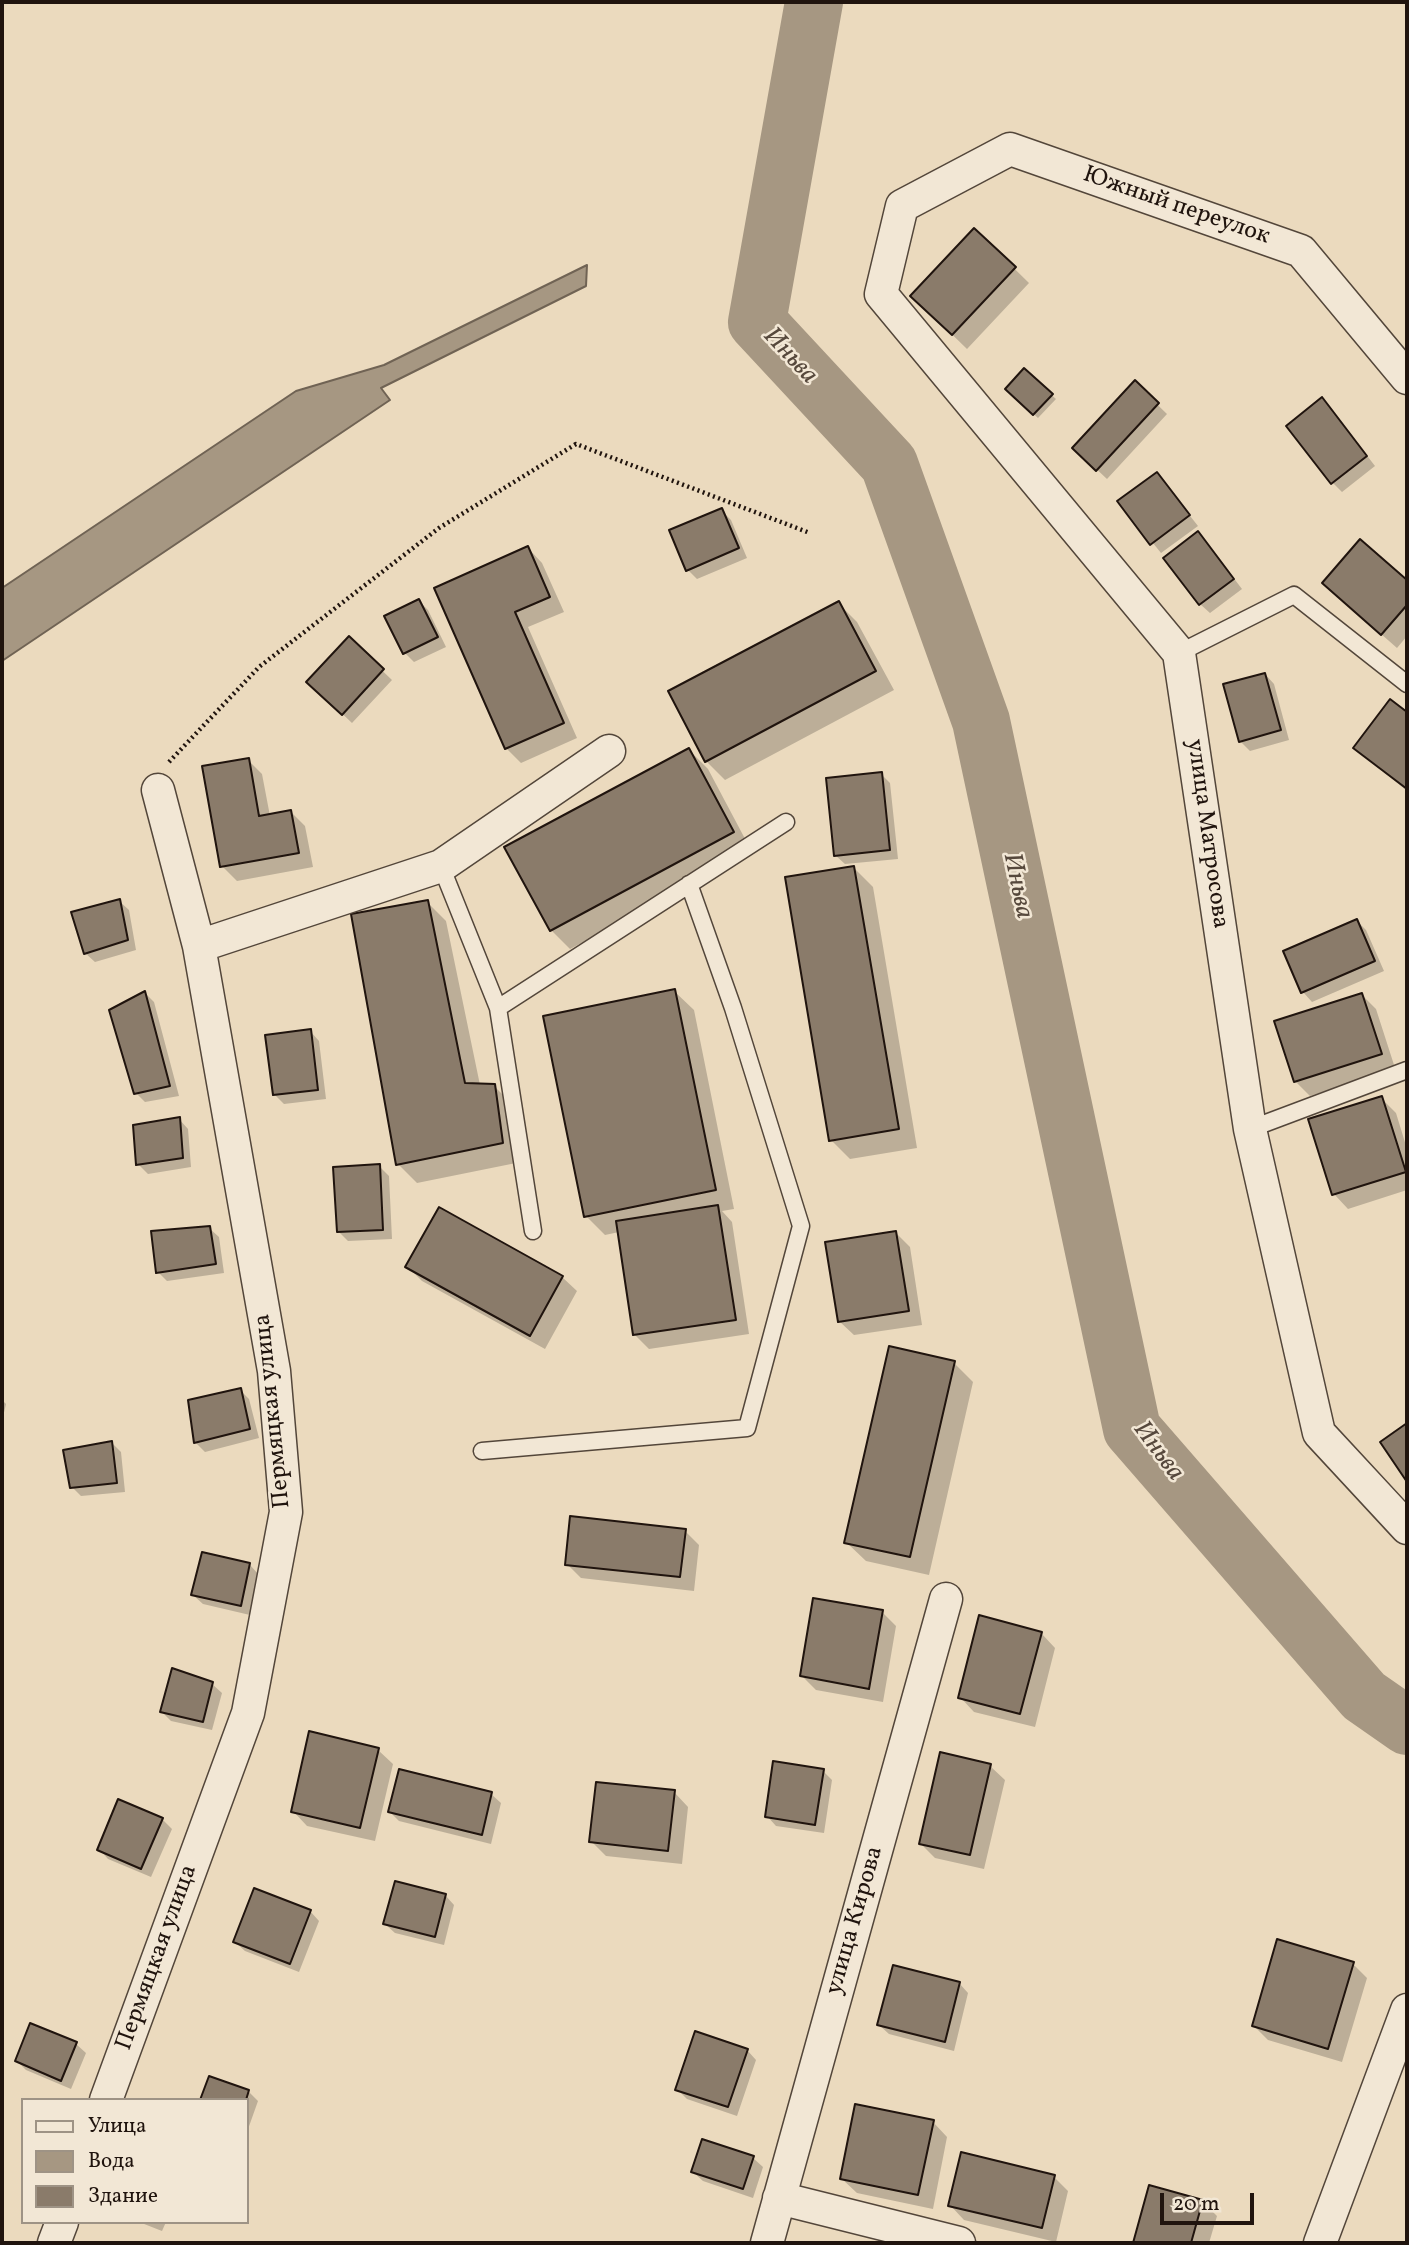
<!DOCTYPE html>
<meta charset="utf-8">
<style>
body{margin:0}
#map{position:relative;width:1409px;height:2245px;overflow:hidden;background:#ebdabe;font-family:Vollkorn,serif}
canvas{display:block}
.frame{position:absolute;inset:0;border:4px solid #20140e;pointer-events:none}
.legend{position:absolute;left:21px;top:2098px;width:228px;height:126px;box-sizing:border-box;background:#f2e7d5;border:2px solid #9e9385;margin:0;padding:9px 12px;list-style:none;font-size:21px;color:#20140e}
.legend li{display:flex;align-items:center;gap:14px;height:35px}
.legend b{width:35px;border:2px solid #9e9385}
.scale{position:absolute;left:1160px;top:2193px;width:94px;height:32px;box-sizing:border-box;border:4px solid #20140e;border-top:0;padding-left:9px;font-size:21px;line-height:24px;white-space:nowrap;color:#20140e;-webkit-text-stroke:5px #f2e7d5;paint-order:stroke}
</style>
<div id="map">
<canvas width="1409" height="2245"></canvas>
<div class="frame"></div>
<ul class="legend">
<li><b style="height:9px;background:#f2e7d5"></b>Улица</li>
<li><b style="height:19px;background:#a69782"></b>Вода</li>
<li><b style="height:19px;background:#8a7b6a"></b>Здание</li>
</ul>
<div class="scale">20 m</div>
</div>
<script>
const ctx = document.querySelector('canvas').getContext('2d');
ctx.lineJoin = 'round';
function paint(path, color) { ctx.fillStyle = color; ctx.fill(path, 'evenodd'); }
function strokePath(path, color, width, dash) { ctx.strokeStyle = color; ctx.lineWidth = width; ctx.lineCap = dash ? 'butt' : 'round'; ctx.setLineDash(dash || []); ctx.stroke(path); }
function label(font, color, halo, rows, align = 'center') {
  ctx.font = font + ' Vollkorn,serif'; ctx.lineWidth = 5; ctx.setLineDash([]); ctx.textBaseline = 'middle'; ctx.strokeStyle = halo; ctx.fillStyle = color; for (const [text, x, y, turn = 0] of rows) {
    ctx.save(); ctx.translate(x, y); ctx.rotate((+turn || 0) * Math.PI / 180); ctx.textAlign = isNaN(turn) ? turn : align; if (halo) ctx.strokeText(text, 0, 0); ctx.fillText(text, 0, 0); ctx.restore();
  }
}
const water = new Path2D(`
 M 587,265 L 586,286 L 381,388 L 390,400 L 2,661 L 2,588 L 296,391 L 384,365 Z`);
paint(water, '#a69782');
strokePath(water, '#706354', 2);
paint(new Path2D(`
 M 975,230 L 1029,283 L 967,349 L 927,310 Z
 M 1024,371 L 1056,399 L 1038,418 L 1007,389 Z
 M 1135,383 L 1167,414 L 1107,479 L 1074,448 Z
 M 1331,409 L 1375,466 L 1342,492 L 1333,483 Z
 M 1157,474 L 1198,526 L 1161,553 L 1120,502 Z
 M 721,510 L 731,520 L 747,558 L 697,579 L 688,570 Z
 M 1360,542 L 1407,582 L 1407,636 L 1397,648 L 1339,597 Z
 M 1207,543 L 1242,589 L 1210,613 L 1200,604 Z
 M 528,548 L 542,563 L 564,612 L 528,627 L 577,738 L 521,763 L 506,748 L 436,589 Z
 M 419,601 L 428,610 L 446,647 L 414,662 L 405,653 Z
 M 838,603 L 857,622 L 894,690 L 725,780 L 706,761 Z
 M 349,639 L 392,680 L 352,723 L 309,682 Z
 M 1265,674 L 1274,684 L 1289,740 L 1250,751 L 1240,741 Z
 M 1391,702 L 1407,714 L 1407,791 L 1355,748 Z
 M 689,750 L 708,769 L 752,852 L 570,949 L 551,930 Z
 M 248,760 L 262,774 L 270,816 L 291,812 L 305,826 L 313,867 L 237,881 L 222,866 Z
 M 881,774 L 890,783 L 898,859 L 845,864 L 835,855 Z
 M 854,868 L 873,887 L 917,1148 L 850,1159 L 831,1140 Z
 M 119,901 L 129,910 L 136,950 L 95,962 L 85,953 Z
 M 427,902 L 446,921 L 480,1085 L 494,1086 L 513,1105 L 521,1162 L 417,1183 L 398,1164 Z
 M 1357,921 L 1366,930 L 1384,971 L 1312,1002 L 1303,992 Z
 M 674,991 L 694,1010 L 734,1209 L 722,1211 L 732,1222 L 749,1334 L 649,1349 L 634,1334 L 619,1232 L 605,1235 L 586,1216 Z
 M 145,993 L 154,1002 L 179,1096 L 145,1102 L 136,1093 Z
 M 1362,995 L 1376,1009 L 1395,1068 L 1310,1096 L 1295,1081 Z
 M 310,1031 L 319,1041 L 326,1099 L 284,1104 L 274,1094 Z
 M 1381,1098 L 1396,1113 L 1407,1149 L 1407,1190 L 1348,1209 L 1334,1194 Z
 M 179,1119 L 188,1129 L 191,1167 L 148,1174 L 138,1164 Z
 M 379,1166 L 389,1176 L 392,1239 L 348,1241 L 339,1232 Z
 M 209,1228 L 219,1237 L 224,1273 L 167,1281 L 158,1272 Z
 M 895,1232 L 910,1247 L 922,1325 L 854,1335 L 839,1321 Z
 M 407,1266 L 562,1277 L 577,1291 L 545,1349 L 422,1281 Z
 M 954,1363 L 973,1382 L 929,1575 L 866,1561 L 846,1542 Z
 M 240,1390 L 249,1399 L 259,1438 L 205,1452 L 195,1442 Z
 M 2,1400 L 6,1404 L 2,1421 Z
 M 112,1443 L 121,1452 L 125,1492 L 81,1496 L 72,1487 Z
 M 685,1531 L 699,1545 L 694,1591 L 581,1578 L 567,1564 Z
 M 203,1554 L 250,1565 L 259,1575 L 250,1615 L 203,1604 L 193,1595 Z
 M 882,1612 L 896,1626 L 883,1702 L 816,1690 L 802,1676 Z
 M 1041,1633 L 1055,1648 L 1035,1727 L 974,1712 L 960,1697 Z
 M 212,1684 L 222,1693 L 212,1730 L 171,1721 L 162,1712 Z
 M 378,1750 L 393,1764 L 375,1841 L 307,1826 L 293,1811 Z
 M 990,1766 L 1005,1780 L 984,1869 L 935,1858 L 920,1843 Z
 M 823,1771 L 832,1780 L 824,1833 L 776,1826 L 767,1816 Z
 M 674,1792 L 688,1807 L 682,1864 L 606,1856 L 591,1841 Z
 M 491,1794 L 501,1803 L 491,1844 L 399,1821 L 390,1812 Z
 M 162,1819 L 172,1829 L 151,1877 L 108,1859 L 99,1849 Z
 M 445,1895 L 454,1905 L 444,1945 L 395,1933 L 385,1924 Z
 M 310,1911 L 319,1921 L 299,1972 L 245,1951 L 235,1942 Z
 M 1353,1964 L 1367,1978 L 1342,2062 L 1268,2040 L 1254,2026 Z
 M 959,1983 L 968,1993 L 954,2051 L 889,2034 L 879,2025 Z
 M 76,2044 L 86,2053 L 71,2089 L 26,2070 L 17,2061 Z
 M 747,2050 L 756,2060 L 737,2116 L 687,2099 L 677,2089 Z
 M 248,2091 L 258,2101 L 247,2132 L 247,2100 L 202,2100 Z
 M 933,2122 L 947,2137 L 933,2209 L 857,2193 L 842,2179 Z
 M 753,2158 L 763,2167 L 753,2198 L 703,2181 L 693,2172 Z
 M 1054,2177 L 1068,2191 L 1056,2242 L 964,2220 L 950,2205 Z
 M 1151,2187 L 1202,2201 L 1217,2216 L 1209,2243 L 1135,2243 Z
 M 139,2222 L 166,2222 L 162,2231 Z`), '#0003');
strokePath(new Path2D(`
 M 814,2 L 757,322 L 889,464 L 981,721 L 1132,1429 L 1364,1696 L 1407,1726`), '#a69782', 58);
const building = new Path2D(`
 M 974,228 L 1016,267 L 952,335 L 910,296 Z
 M 1024,368 L 1053,394 L 1033,415 L 1005,389 Z
 M 1135,380 L 1159,403 L 1096,471 L 1072,448 Z
 M 1322,397 L 1367,456 L 1331,484 L 1286,426 Z
 M 1157,472 L 1190,515 L 1150,545 L 1117,501 Z
 M 722,508 L 739,548 L 686,571 L 669,530 Z
 M 1198,531 L 1234,579 L 1199,605 L 1163,558 Z
 M 1360,539 L 1407,580 L 1407,605 L 1381,635 L 1322,583 Z
 M 528,546 L 550,597 L 515,612 L 564,723 L 505,749 L 434,588 Z
 M 419,599 L 438,637 L 403,654 L 384,616 Z
 M 839,601 L 876,671 L 705,762 L 668,691 Z
 M 349,636 L 384,669 L 342,715 L 306,682 Z
 M 1265,673 L 1281,730 L 1239,742 L 1223,684 Z
 M 1390,699 L 1407,712 L 1407,789 L 1353,748 Z
 M 689,748 L 734,832 L 550,931 L 504,847 Z
 M 249,758 L 259,816 L 291,810 L 299,853 L 220,867 L 202,766 Z
 M 882,772 L 890,850 L 834,856 L 826,778 Z
 M 854,866 L 899,1129 L 829,1141 L 785,877 Z
 M 120,899 L 128,940 L 84,954 L 71,912 Z
 M 428,900 L 465,1083 L 495,1084 L 503,1143 L 396,1165 L 351,914 Z
 M 1357,919 L 1375,961 L 1301,993 L 1283,951 Z
 M 675,989 L 716,1190 L 584,1217 L 543,1016 Z
 M 145,991 L 170,1086 L 134,1094 L 109,1010 Z
 M 1362,993 L 1382,1054 L 1294,1082 L 1274,1021 Z
 M 311,1029 L 318,1090 L 273,1095 L 265,1035 Z
 M 1382,1096 L 1406,1172 L 1332,1195 L 1308,1119 Z
 M 180,1117 L 183,1158 L 136,1165 L 133,1125 Z
 M 380,1164 L 383,1230 L 337,1232 L 333,1167 Z
 M 718,1205 L 736,1320 L 633,1335 L 616,1221 Z
 M 439,1207 L 563,1276 L 530,1336 L 405,1267 Z
 M 210,1226 L 216,1264 L 156,1273 L 151,1231 Z
 M 896,1231 L 909,1311 L 838,1322 L 825,1242 Z
 M 889,1346 L 955,1361 L 910,1557 L 844,1543 Z
 M 241,1388 L 250,1429 L 194,1443 L 188,1400 Z
 M 1407,1423 L 1407,1482 L 1380,1442 Z
 M 112,1441 L 117,1483 L 70,1488 L 63,1450 Z
 M 570,1516 L 686,1529 L 680,1577 L 565,1565 Z
 M 202,1552 L 250,1563 L 241,1606 L 191,1595 Z
 M 813,1598 L 883,1610 L 869,1689 L 800,1676 Z
 M 979,1615 L 1042,1632 L 1020,1714 L 958,1698 Z
 M 172,1668 L 213,1682 L 203,1722 L 160,1712 Z
 M 309,1731 L 379,1748 L 360,1828 L 291,1812 Z
 M 940,1752 L 991,1764 L 970,1855 L 919,1844 Z
 M 773,1761 L 824,1769 L 815,1825 L 765,1817 Z
 M 399,1769 L 492,1792 L 482,1835 L 388,1812 Z
 M 596,1782 L 675,1790 L 668,1851 L 589,1842 Z
 M 118,1799 L 163,1818 L 141,1869 L 97,1850 Z
 M 395,1881 L 446,1894 L 435,1937 L 383,1924 Z
 M 254,1888 L 311,1910 L 290,1964 L 233,1942 Z
 M 1277,1939 L 1354,1962 L 1328,2049 L 1252,2026 Z
 M 893,1965 L 960,1982 L 945,2042 L 877,2025 Z
 M 30,2023 L 77,2042 L 61,2081 L 15,2061 Z
 M 695,2031 L 748,2049 L 728,2107 L 675,2090 Z
 M 209,2076 L 249,2090 L 246,2100 L 200,2100 Z
 M 855,2104 L 934,2120 L 918,2195 L 840,2179 Z
 M 702,2139 L 754,2156 L 743,2189 L 691,2172 Z
 M 961,2152 L 1055,2175 L 1042,2228 L 948,2206 Z
 M 1149,2185 L 1203,2200 L 1191,2243 L 1133,2243 Z`);
paint(building, '#8a7b6a');
strokePath(building, '#20140e', 2);
const lane = new Path2D(`
 M 1179,653 L 1294,595 L 1407,684
 M 441,866 L 498,1008 L 786,822
 M 498,1008 L 533,1231
 M 1250,1129 L 1407,1070
 M 482,1451 L 747,1428 L 801,1226 L 733,1008 L 689,884`);
const street = new Path2D(`
 M 1407,378 L 1301,251 L 1010,149 L 902,206 L 881,294 L 1179,653 L 1250,1129 L 1319,1433 L 1407,1528
 M 199,946 L 441,866 L 609,751
 M 106,2100 L 248,1713 L 286,1512 L 274,1371 L 199,946 L 158,790
 M 779,2198 L 959,2243
 M 54,2243 L 62,2222
 M 767,2243 L 946,1599
 M 1320,2243 L 1407,2010`);
strokePath(lane, '#53463a', 19);
strokePath(street, '#53463a', 35);
strokePath(new Path2D(`
 M 169,762 L 259,667 L 439,528 L 576,444 L 810,533`), '#20140e', 4.5, [2, 3.5]);
strokePath(lane, '#f2e7d5', 16);
strokePath(street, '#f2e7d5', 32);
label('24px', '#20140e', '#f2e7d5', [
 ["Южный переулок",1176,207,19],
 ["улица Матросова",1206,834,82],
 ["Пермяцкая улица",274,1411,-96],
 ["улица Кирова",856,1921,-74],
 ["Пермяцкая улица",158,1958,-70]
]);
label('italic 26px', '#56483c', '#f2e7d5', [
 ["Иньва",789,357,47],
 ["Иньва",1016,886,78],
 ["Иньва",1157,1452,53]
]);
</script>
